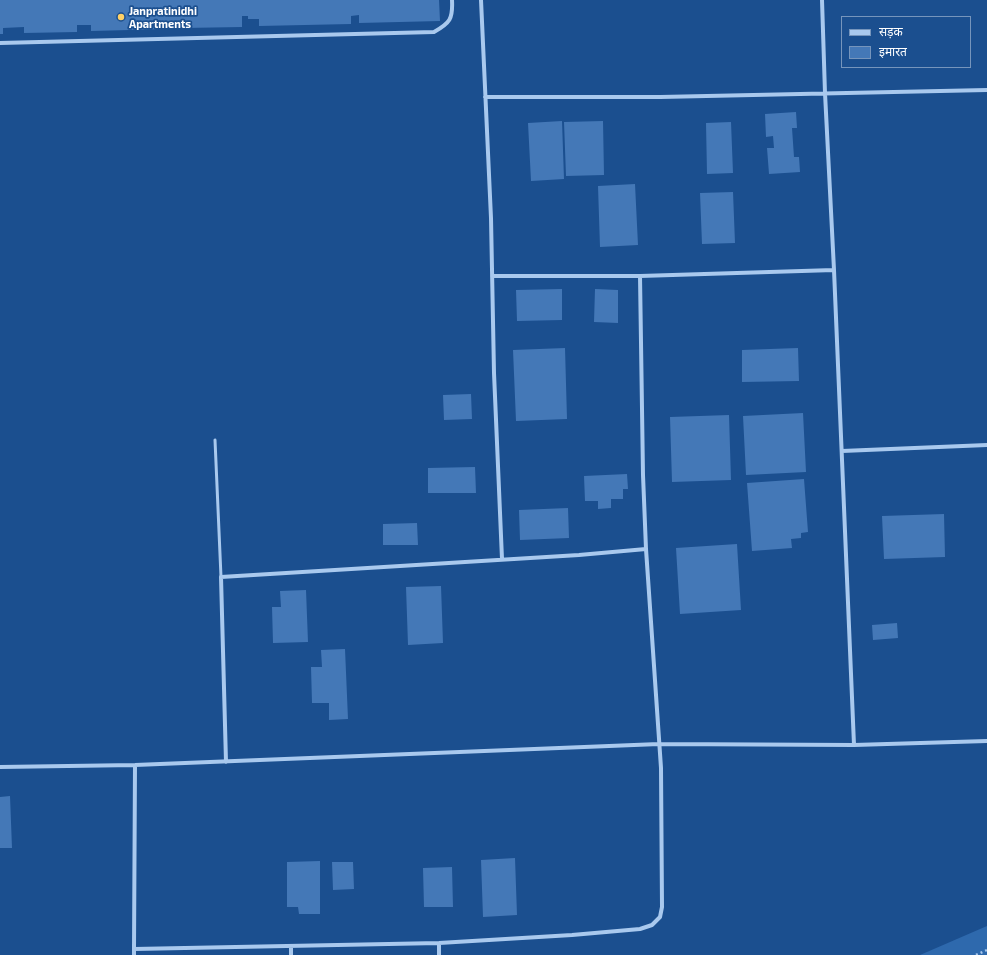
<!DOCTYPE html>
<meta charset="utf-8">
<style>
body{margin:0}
#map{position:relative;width:987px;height:955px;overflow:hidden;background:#1b4f8f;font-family:"Exo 2","Noto Sans Devanagari",sans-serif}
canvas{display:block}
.legend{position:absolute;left:841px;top:16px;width:130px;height:52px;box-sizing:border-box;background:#1b4f8f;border:1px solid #7695bc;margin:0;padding:5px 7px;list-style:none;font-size:12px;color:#fff}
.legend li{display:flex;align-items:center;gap:8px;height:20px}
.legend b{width:20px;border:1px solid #7695bc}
</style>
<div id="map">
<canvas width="987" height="955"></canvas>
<ul class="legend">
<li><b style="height:5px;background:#a9c9ee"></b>सड़क</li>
<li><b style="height:11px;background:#4478b7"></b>इमारत</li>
</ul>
</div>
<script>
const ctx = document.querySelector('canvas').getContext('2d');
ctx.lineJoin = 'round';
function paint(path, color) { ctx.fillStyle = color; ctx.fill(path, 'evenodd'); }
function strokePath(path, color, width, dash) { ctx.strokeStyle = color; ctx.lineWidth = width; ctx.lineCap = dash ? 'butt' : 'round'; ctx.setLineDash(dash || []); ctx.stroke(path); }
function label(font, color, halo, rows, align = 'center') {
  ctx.font = font + ' "Exo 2",sans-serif'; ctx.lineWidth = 3.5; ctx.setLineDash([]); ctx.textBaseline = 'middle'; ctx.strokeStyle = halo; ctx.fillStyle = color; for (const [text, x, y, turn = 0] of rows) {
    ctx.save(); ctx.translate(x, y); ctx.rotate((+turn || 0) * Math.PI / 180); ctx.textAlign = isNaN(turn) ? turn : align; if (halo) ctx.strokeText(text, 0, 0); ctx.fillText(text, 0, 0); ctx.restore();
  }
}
paint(new Path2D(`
 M 987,926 L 987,955 L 920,955 Z`), '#2e69ad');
paint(new Path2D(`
 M 0,0 L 439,0 L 440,21 L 359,23 L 359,15 L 351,16 L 351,24 L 259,26 L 259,19 L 248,19 L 248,16 L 242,16 L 242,27 L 183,28 L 183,23 L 168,23 L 168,29 L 91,31 L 91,25 L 77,25 L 77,32 L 24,33 L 24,27 L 3,28 L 3,34 L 0,34 Z
 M 796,112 L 797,128 L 792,128 L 794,157 L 799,157 L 800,172 L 769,174 L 767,148 L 774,148 L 773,136 L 766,137 L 765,114 Z
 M 562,121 L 564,179 L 531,181 L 528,123 Z
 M 603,121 L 604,175 L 566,176 L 564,122 Z
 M 731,122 L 733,173 L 707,174 L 706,123 Z
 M 635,184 L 638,245 L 600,247 L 598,186 Z
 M 733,192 L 735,243 L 702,244 L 700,193 Z
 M 562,289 L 562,320 L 517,321 L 516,290 Z
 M 595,289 L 618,290 L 618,323 L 594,322 Z
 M 565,348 L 567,419 L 516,421 L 513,350 Z
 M 798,348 L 799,381 L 742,382 L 742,350 Z
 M 471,394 L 472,419 L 444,420 L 443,395 Z
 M 803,413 L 806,472 L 746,475 L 743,416 Z
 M 729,415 L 731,480 L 672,482 L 670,417 Z
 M 475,467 L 476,493 L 428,493 L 428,468 Z
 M 627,474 L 628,489 L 623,489 L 623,499 L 611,499 L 611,508 L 598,509 L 598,501 L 585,501 L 584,476 Z
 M 804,479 L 808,532 L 801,533 L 801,538 L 791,539 L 792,548 L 752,551 L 747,483 Z
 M 568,508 L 569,538 L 520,540 L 519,510 Z
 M 944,514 L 945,557 L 884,559 L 882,516 Z
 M 417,523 L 418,545 L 383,545 L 383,524 Z
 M 737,544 L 741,610 L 680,614 L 676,548 Z
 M 441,586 L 443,643 L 408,645 L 406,587 Z
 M 306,590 L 308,642 L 273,643 L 272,607 L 281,607 L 280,591 Z
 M 897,623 L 898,638 L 873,640 L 872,625 Z
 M 345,649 L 348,719 L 329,720 L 329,703 L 312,703 L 311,667 L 322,667 L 321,650 Z
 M 10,796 L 12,848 L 0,848 L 0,797 Z
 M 515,858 L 517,915 L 483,917 L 481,860 Z
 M 320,861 L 320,914 L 299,914 L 298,907 L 287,907 L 287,862 Z
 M 332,862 L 353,862 L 354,889 L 333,890 Z
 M 452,867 L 453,907 L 424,907 L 423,868 Z`), '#4478b7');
strokePath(new Path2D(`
 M 976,955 L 987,950`), '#a9c9ee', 2.5, [2, 3]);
strokePath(new Path2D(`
 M 215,440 L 221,577`), '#a9c9ee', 3);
strokePath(new Path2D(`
 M 481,0 L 491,218 L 494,373 L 502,559
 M 822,0 L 825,93 L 834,270 L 854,745
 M 0,43 L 434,32 C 450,23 453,19 452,0
 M 485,97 L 660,97 L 987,90
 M 492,276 L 640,276 L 834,270
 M 842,451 L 987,445
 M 226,762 L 221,577 L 579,555 L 646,549
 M 135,765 L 134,949 L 439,943 L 572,935 L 640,929 L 652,925 L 660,917 L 662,907 L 661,768 L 646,549 L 643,475 L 640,276
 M 0,767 L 135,765 L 659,744 L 854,745 L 987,741
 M 291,946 L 291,955
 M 134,949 L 134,955
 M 439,955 L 439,943`), '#a9c9ee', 4);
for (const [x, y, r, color] of [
 [121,17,4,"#ffd166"]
]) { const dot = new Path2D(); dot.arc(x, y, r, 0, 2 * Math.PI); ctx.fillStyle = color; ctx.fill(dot); strokePath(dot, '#1b4f8f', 1.5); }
label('bold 11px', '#fff', '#1b4f8f', [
 ["Janpratinidhi",129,11],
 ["Apartments",129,24]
], 'left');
</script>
